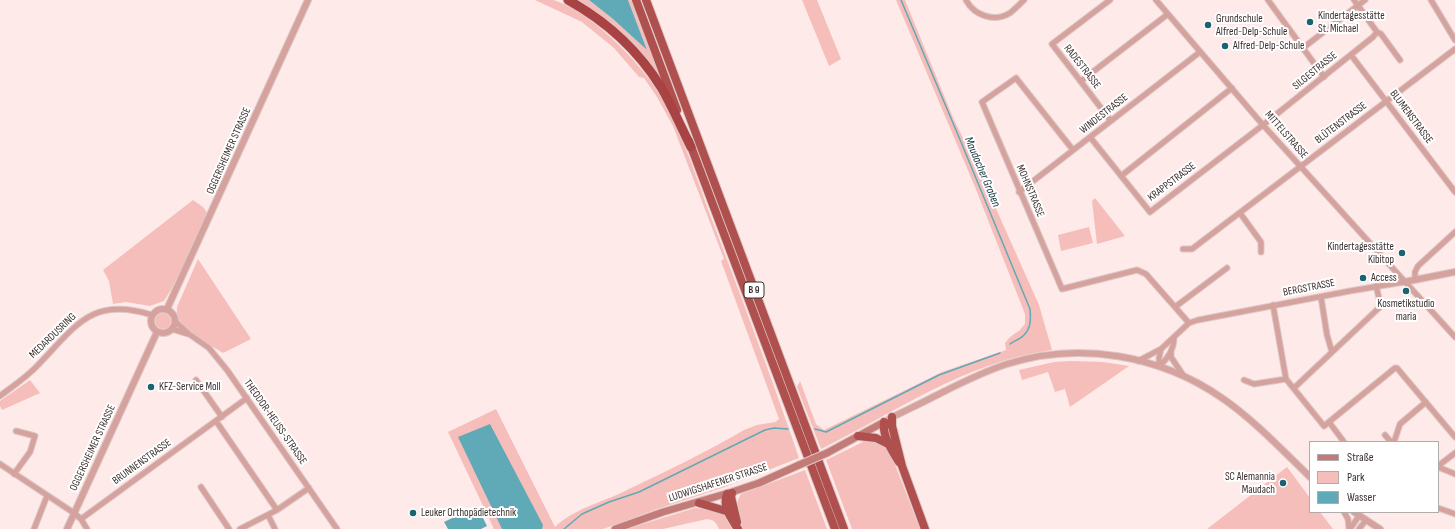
<!DOCTYPE html>
<meta charset="utf-8">
<style>
body{margin:0}
#map{position:relative;width:1455px;height:529px;overflow:hidden;background:#feeae8;font-family:"Sofia Sans Condensed",sans-serif}
canvas{display:block}
.legend{position:absolute;left:1309px;top:441px;width:130px;height:72px;box-sizing:border-box;background:#fff;border:1px solid #b1acab;margin:0;padding:5px 7px;list-style:none;font-size:12px;color:#3b2f2e}
.legend li{display:flex;align-items:center;gap:8px;height:20px}
.legend b{width:20px;border:1px solid #b1acab}
</style>
<div id="map">
<canvas width="1455" height="529"></canvas>
<ul class="legend">
<li><b style="height:5px;background:#c47b77"></b>Straße</li>
<li><b style="height:11px;background:#f6beba"></b>Park</li>
<li><b style="height:11px;background:#60a9b7"></b>Wasser</li>
</ul>
</div>
<script>
const ctx = document.querySelector('canvas').getContext('2d');
ctx.lineJoin = 'round';
function paint(path, color) { ctx.fillStyle = color; ctx.fill(path, 'evenodd'); }
function strokePath(path, color, width, dash) { ctx.strokeStyle = color; ctx.lineWidth = width; ctx.lineCap = dash ? 'butt' : 'round'; ctx.setLineDash(dash || []); ctx.stroke(path); }
function label(font, color, halo, rows, align = 'center') {
  ctx.font = font + ' "Sofia Sans Condensed",sans-serif'; ctx.lineWidth = 4; ctx.setLineDash([]); ctx.textBaseline = 'middle'; ctx.strokeStyle = halo; ctx.fillStyle = color; for (const [text, x, y, turn = 0] of rows) {
    ctx.save(); ctx.translate(x, y); ctx.rotate((+turn || 0) * Math.PI / 180); ctx.textAlign = isNaN(turn) ? turn : align; if (halo) ctx.strokeText(text, 0, 0); ctx.fillText(text, 0, 0); ctx.restore();
  }
}
paint(new Path2D(`
 M 535,0 C 541,0 548,0 553,0 C 590,10 645,67 663,100 C 684,137 697,180 712,220 C 742,299 772,378 799,458 L 722,488 L 657,509 L 603,529 L 494,529 L 448,432 L 496,409 L 555,527 C 575,508 601,503 625,491 C 665,472 706,452 744,430 L 757,425 L 775,422 L 779,419 L 721,261 L 724,259 L 673,126 L 657,97 L 644,78 L 639,77 L 614,48 L 582,22 Z
 M 578,0 L 589,0 L 613,19 L 647,50 L 628,0 L 632,0 L 660,75 L 654,72 L 613,27 Z
 M 802,0 L 817,0 L 841,59 L 829,66 Z
 M 896,0 L 905,0 L 954,120 L 977,166 L 1039,305 L 1052,350 C 965,362 898,411 821,449 L 797,387 L 800,381 L 816,424 L 824,430 L 942,372 L 1006,350 L 1005,343 L 1010,337 L 1020,330 L 1025,324 L 1025,314 L 975,187 Z
 M 1095,198 L 1125,236 L 1097,244 L 1092,201 Z
 M 193,200 L 203,207 L 208,214 L 172,288 L 164,301 L 150,306 L 126,302 L 113,304 L 109,281 L 103,270 Z
 M 1089,227 L 1093,243 L 1061,251 L 1058,235 Z
 M 198,259 L 251,339 L 223,353 C 211,345 188,334 180,322 C 176,317 177,312 177,307 Z
 M155 321a8 8 0 1 1 16 0a8 8 0 1 1-16 0Z
 M 1071,361 L 1103,362 L 1129,366 L 1070,407 L 1065,389 L 1055,392 L 1048,372 L 1022,380 L 1019,370 L 1054,362 Z
 M 30,380 L 40,393 L 2,410 L 0,406 L 0,401 Z
 M 865,441 L 876,442 L 887,449 L 894,462 L 920,529 L 852,529 L 826,460 Z
 M 1287,467 L 1310,498 L 1310,512 L 1320,512 L 1333,529 L 1207,529 Z
 M 805,470 L 827,529 L 743,529 C 739,517 733,506 741,494 Z
 M 695,508 L 716,510 L 724,515 L 732,529 L 719,529 C 716,522 714,520 707,519 L 663,529 L 627,529 Z`), '#f6beba');
paint(new Path2D(`
 M 589,0 L 628,0 L 647,50 L 613,19 Z
 M 490,424 L 543,525 L 542,529 L 502,529 L 458,437 Z
 M 477,506 L 487,526 L 481,529 L 448,529 L 444,522 Z`), '#60a9b7');
strokePath(new Path2D(`
 M 901,0 L 961,142 L 1030,309 C 1031,319 1031,329 1023,336 C 1020,339 1014,341 1010,344
 M 815,429 L 826,432 L 939,375 L 1000,353
 M 564,529 L 582,514 L 609,502 L 639,492 L 765,430 L 774,428 L 788,429`), '#60a9b7', 1.5);
const minor = new Path2D(`
 M 966,0 C 974,15 994,23 1010,13 C 1015,9 1020,4 1024,0
 M 1110,0 L 1052,44 L 1111,121
 M 1156,0 L 1263,125 L 1455,337
 M 1268,0 L 1324,77
 M 1431,0 L 1455,40
 M 1377,32 L 1381,34 L 1400,60
 M 1303,48 L 1365,0
 M 1351,55 L 1455,192
 M 1081,81 L 1168,14
 M 1090,137 L 1150,212 L 1263,125 L 1373,37 L 1377,32 L 1354,0
 M 1073,150 L 1016,78 L 982,102 L 1062,289 L 1137,270 L 1146,274 L 1189,323
 M 1121,176 L 1232,88
 M 1019,192 L 1200,52
 M 1240,213 L 1261,242 L 1261,252
 M 1183,249 L 1192,249 L 1455,49
 M 1415,279 L 1415,272 L 1418,266 L 1455,232
 M 1321,297 L 1327,335 L 1332,352
 M 1273,305 L 1286,379 L 1324,426 L 1395,368 L 1397,368 L 1455,437
 M 1175,307 L 1227,268
 M 176,322 L 189,334 L 209,348 L 227,370 L 337,529
 M 172,329 L 188,334
 M 1171,352 L 1171,357 L 1183,375
 M 1138,361 L 1161,349 L 1189,323 L 1198,320 L 1350,291 L 1404,282
 M 1159,366 C 1167,360 1174,349 1174,338
 M 1159,366 L 1159,358 L 1161,349
 M 196,380 L 222,417
 M 1244,380 L 1254,384 L 1286,379
 M 1294,388 L 1381,306 L 1376,286
 M 0,396 C 13,386 27,377 38,365 C 76,326 91,296 152,315
 M 216,421 L 277,510
 M 1329,422 L 1344,442
 M 1385,435 L 1391,442
 M 1394,442 L 1400,424 L 1426,402
 M 0,464 L 74,513 L 81,519 L 87,529
 M 1438,466 L 1455,453
 M 1438,467 L 1455,474
 M 14,474 L 30,452 L 35,436 L 16,431
 M 201,487 L 229,529
 M 1438,508 L 1455,514
 M 1344,512 L 1348,519 L 1349,529
 M 268,515 L 275,529
 M 81,519 L 247,398
 M 34,529 L 47,496
 M 240,529 L 277,510 L 309,488
 M 1350,529 L 1359,516
 M 1359,529 L 1366,520`);
const tertiary = new Path2D(`
 M 1404,282 L 1455,272
 M151 321a12 12 0 1 1 24 0a12 12 0 1 1-24 0Z
 M 167,309 L 308,0
 M 889,419 C 904,411 920,404 935,396 C 959,384 982,372 1007,364 C 1079,341 1160,355 1222,398 C 1254,420 1282,450 1310,477
 M 1354,512 L 1380,529
 M 67,529 L 157,332`);
const secondary = new Path2D(`
 M 827,453 L 884,422
 M 615,529 L 663,512 L 732,492 L 759,483 L 799,465`);
const trunk = new Path2D(`
 M 636,0 L 677,110
 M 646,0 L 844,529
 M 689,141 L 835,529
 M 892,417 L 892,426 L 902,466 L 925,529
 M 892,426 L 884,422 C 882,435 892,451 899,462
 M 858,436 L 876,438 L 890,445
 M 732,493 L 731,497 L 737,522
 M 731,497 L 727,494 C 722,507 731,518 738,529
 M 699,503 L 726,511`);
const motorway = new Path2D(`
 M 568,0 C 606,21 638,50 661,87 C 672,106 681,127 691,147`);
strokePath(minor, '#dbc8c7', 7);
strokePath(tertiary, '#dbc8c7', 8);
strokePath(secondary, '#dbc8c7', 9);
strokePath(trunk, '#dbc8c7', 10);
strokePath(motorway, '#dbc8c7', 11);
strokePath(minor, '#d5a29e', 5);
strokePath(tertiary, '#d5a29e', 6);
strokePath(secondary, '#c47b77', 7);
strokePath(trunk, '#b0504e', 8);
strokePath(motorway, '#a94242', 9);
const secondaryBridge = new Path2D(`
 M 799,465 L 827,453`);
strokePath(secondaryBridge, '#dbc8c7', 9, []);
strokePath(secondaryBridge, '#c47b77', 7);
for (const [x, y, r, color] of [
 [1310,22,4,"#196470"],
 [1208,25,4,"#196470"],
 [1225,46,4,"#196470"],
 [1402,253,4,"#196470"],
 [1363,278,4,"#196470"],
 [1406,291,4,"#196470"],
 [151,387,4,"#196470"],
 [1283,483,4,"#196470"],
 [413,513,4,"#196470"]
]) { const dot = new Path2D(); dot.arc(x, y, r, 0, 2 * Math.PI); ctx.fillStyle = color; ctx.fill(dot); strokePath(dot, '#fff', 1.5); }
for (const [x, y, w] of [
 [754,290,20]
]) { const box = new Path2D(); box.roundRect(x - w / 2, y - 8, w, 16, 3); ctx.fillStyle = '#fff'; ctx.fill(box); strokePath(box, '#3b2f2e', 1); }
label('bold 10px', '#3b2f2e', null, [
 ["B 9",754,290]
]);
label('11px', '#3b2f2e', '#fff', [
 ["Kindertagesstätte",1318,16],
 ["St. Michael",1318,29],
 ["Grundschule",1216,19],
 ["Alfred-Delp-Schule",1216,32],
 ["Alfred-Delp-Schule",1233,46],
 ["Kindertagesstätte",1394,247,"right"],
 ["Kibitop",1394,260,"right"],
 ["Access",1371,278],
 ["Kosmetikstudio",1406,304,"center"],
 ["maria",1406,317,"center"],
 ["KFZ-Service Moll",159,387],
 ["SC Alemannia",1275,477,"right"],
 ["Maudach",1275,490,"right"],
 ["Leuker Orthopädietechnik",421,513]
], 'left');
label('11px', '#3b2f2e', '#fff', [
 ["RADESTRASSE",1082,67,52],
 ["SILGESTRASSE",1315,71,-39],
 ["WINDESTRASSE",1104,114,-38],
 ["BLUMENSTRASSE",1411,117,53],
 ["BLÜTENSTRASSE",1341,123,-37],
 ["MITTELSTRASSE",1286,135,49],
 ["OGGERSHEIMER STRASSE",229,151,-66],
 ["KRAPPSTRASSE",1172,182,-37],
 ["MOHNSTRASSE",1030,191,67],
 ["BERGSTRASSE",1309,288,-11],
 ["MEDARDUSRING",53,336,-44],
 ["THEODOR-HEUSS-STRASSE",275,422,55],
 ["OGGERSHEIMER STRASSE",93,448,-65],
 ["BRUNNENSTRASSE",142,462,-36],
 ["LUDWIGSHAFENER STRASSE",718,483,-18]
]);
label('italic 12px', '#0d3239', '#fff', [
 ["Maudacher Graben",982,172,67]
]);
</script>
